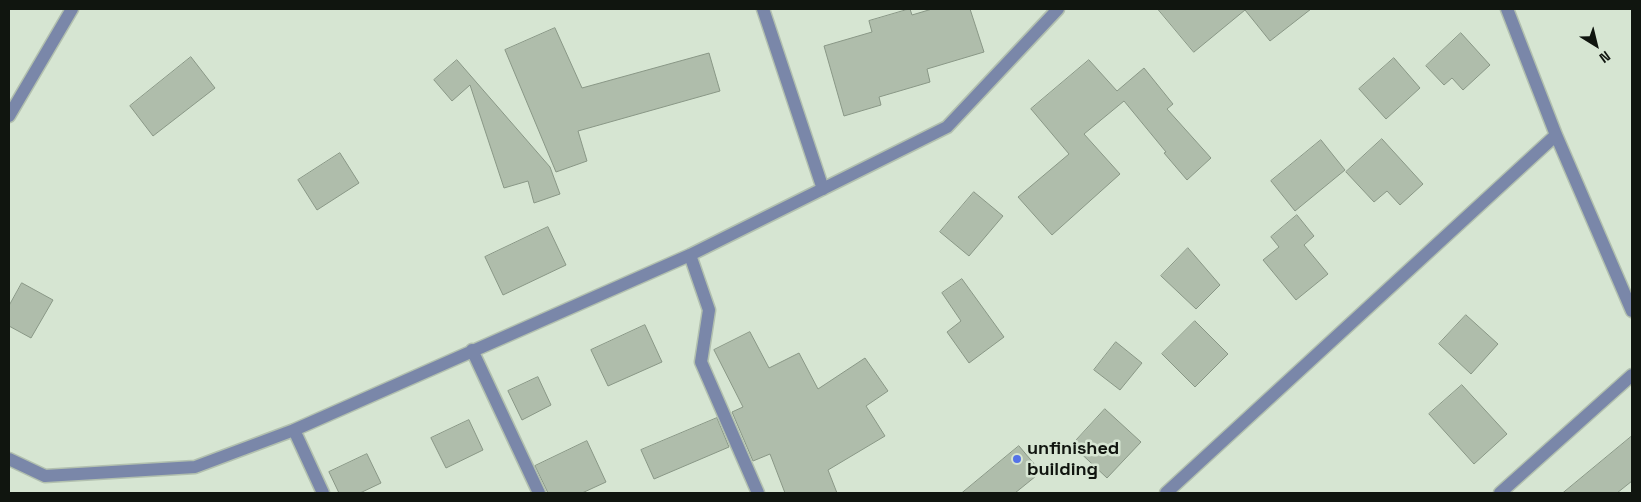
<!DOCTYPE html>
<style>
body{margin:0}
#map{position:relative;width:1641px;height:502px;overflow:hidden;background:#d6e5d2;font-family:"Space Grotesk",sans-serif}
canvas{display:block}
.frame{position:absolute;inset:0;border:10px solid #10150f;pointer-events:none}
.north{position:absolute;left:1571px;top:20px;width:50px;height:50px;-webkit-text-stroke:4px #d6e5d2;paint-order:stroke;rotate:144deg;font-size:14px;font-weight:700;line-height:20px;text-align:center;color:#10150f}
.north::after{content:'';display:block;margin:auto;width:18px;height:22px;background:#10150f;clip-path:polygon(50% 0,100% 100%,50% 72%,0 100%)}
</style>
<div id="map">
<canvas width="1641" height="502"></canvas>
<div class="frame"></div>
<div class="north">N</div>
</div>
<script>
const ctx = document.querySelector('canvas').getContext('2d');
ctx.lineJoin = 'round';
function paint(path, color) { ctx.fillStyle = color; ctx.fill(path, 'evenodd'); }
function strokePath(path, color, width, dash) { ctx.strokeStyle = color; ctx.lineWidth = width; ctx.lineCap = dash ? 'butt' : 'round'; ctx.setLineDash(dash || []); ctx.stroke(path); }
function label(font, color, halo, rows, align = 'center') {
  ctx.font = font + ' "Space Grotesk",sans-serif'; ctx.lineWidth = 5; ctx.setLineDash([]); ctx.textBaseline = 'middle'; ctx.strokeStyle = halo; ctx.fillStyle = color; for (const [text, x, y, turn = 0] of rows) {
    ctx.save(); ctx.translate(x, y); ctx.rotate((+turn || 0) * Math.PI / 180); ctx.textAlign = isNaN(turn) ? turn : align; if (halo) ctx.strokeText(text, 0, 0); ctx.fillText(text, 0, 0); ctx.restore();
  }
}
const building = new Path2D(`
 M 910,9 L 912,15 L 932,9 L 970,9 L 984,52 L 927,69 L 930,82 L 879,97 L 881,105 L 844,116 L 824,46 L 872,32 L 869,21 Z
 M 1158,9 L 1311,9 L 1270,41 L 1245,10 L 1194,52 Z
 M 555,28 L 582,88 L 709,53 L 720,91 L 578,131 L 587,161 L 556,172 L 505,50 Z
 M 1461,33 L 1490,65 L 1463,90 L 1452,78 L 1444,85 L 1426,66 Z
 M 191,57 L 215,88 L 153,136 L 130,106 Z
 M 1394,58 L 1420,88 L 1386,119 L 1359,89 Z
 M 457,60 L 550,167 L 560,194 L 534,203 L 528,181 L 504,188 L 470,85 L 452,101 L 434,80 Z
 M 1089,60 L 1117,91 L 1144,68 L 1173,104 L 1167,109 L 1211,158 L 1187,180 L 1164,153 L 1166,152 L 1124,101 L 1084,134 L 1120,174 L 1052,235 L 1018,197 L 1069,154 L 1031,109 Z
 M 1382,139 L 1423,184 L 1400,205 L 1387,191 L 1374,202 L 1346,172 Z
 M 1321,140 L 1345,170 L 1295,211 L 1271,181 Z
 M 340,153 L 359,183 L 317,210 L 298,180 Z
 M 974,192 L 1003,216 L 969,256 L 940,232 Z
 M 1297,215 L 1314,236 L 1304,245 L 1328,274 L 1296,300 L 1263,260 L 1279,247 L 1271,237 Z
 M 548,227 L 566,265 L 503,295 L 485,257 Z
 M 1188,248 L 1220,285 L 1196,309 L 1161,276 Z
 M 962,279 L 1004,337 L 969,363 L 947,332 L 961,321 L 942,293 Z
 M 22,283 L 53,300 L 31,338 L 9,326 L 9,306 Z
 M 1466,315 L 1498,344 L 1471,374 L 1439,344 Z
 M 1195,321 L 1228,354 L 1195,387 L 1162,354 Z
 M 645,325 L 662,362 L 608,386 L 591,350 Z
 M 750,332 L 769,368 L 799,353 L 818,389 L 865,358 L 888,391 L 866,406 L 885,436 L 828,470 L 837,493 L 785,493 L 770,454 L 753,461 L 732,412 L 743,407 L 714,350 Z
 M 1116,342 L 1142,363 L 1120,390 L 1094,370 Z
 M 538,377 L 551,405 L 522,420 L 508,391 Z
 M 1462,385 L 1507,434 L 1474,464 L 1429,414 Z
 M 1105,409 L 1141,442 L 1107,478 L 1072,445 Z
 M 717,418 L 729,447 L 654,479 L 641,450 Z
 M 469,420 L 483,450 L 446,468 L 431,438 Z
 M 1632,436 L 1632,481 L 1617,493 L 1563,493 Z
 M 587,441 L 606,482 L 582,493 L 548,493 L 535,466 Z
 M 1019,446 L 1041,472 L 1015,493 L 962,493 Z
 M 367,454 L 381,483 L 360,493 L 339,493 L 329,472 Z`);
paint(building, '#afbdab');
strokePath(building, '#899786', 1);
const minor = new Path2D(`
 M 763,9 L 823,189
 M 1507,9 L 1556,135 L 1632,311
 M 9,116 L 72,9
 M 690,255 L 709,310 L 701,362 L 758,493
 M 472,350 L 539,493
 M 294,430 L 323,493
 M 9,459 L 45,476 L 195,467 L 294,430 L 690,255 L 947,127 L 1058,9
 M 1166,493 L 1556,135
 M 1500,493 L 1632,375`);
strokePath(minor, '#b2c0af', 15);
strokePath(minor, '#7a87a9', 12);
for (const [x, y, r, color] of [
 [1017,459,5,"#5473e8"]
]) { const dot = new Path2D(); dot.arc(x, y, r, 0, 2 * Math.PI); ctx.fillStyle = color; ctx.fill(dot); strokePath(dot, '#d6e5d2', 2); }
label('bold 18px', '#10150f', '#d6e5d2', [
 ["unfinished",1027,449],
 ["building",1027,470]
], 'left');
</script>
